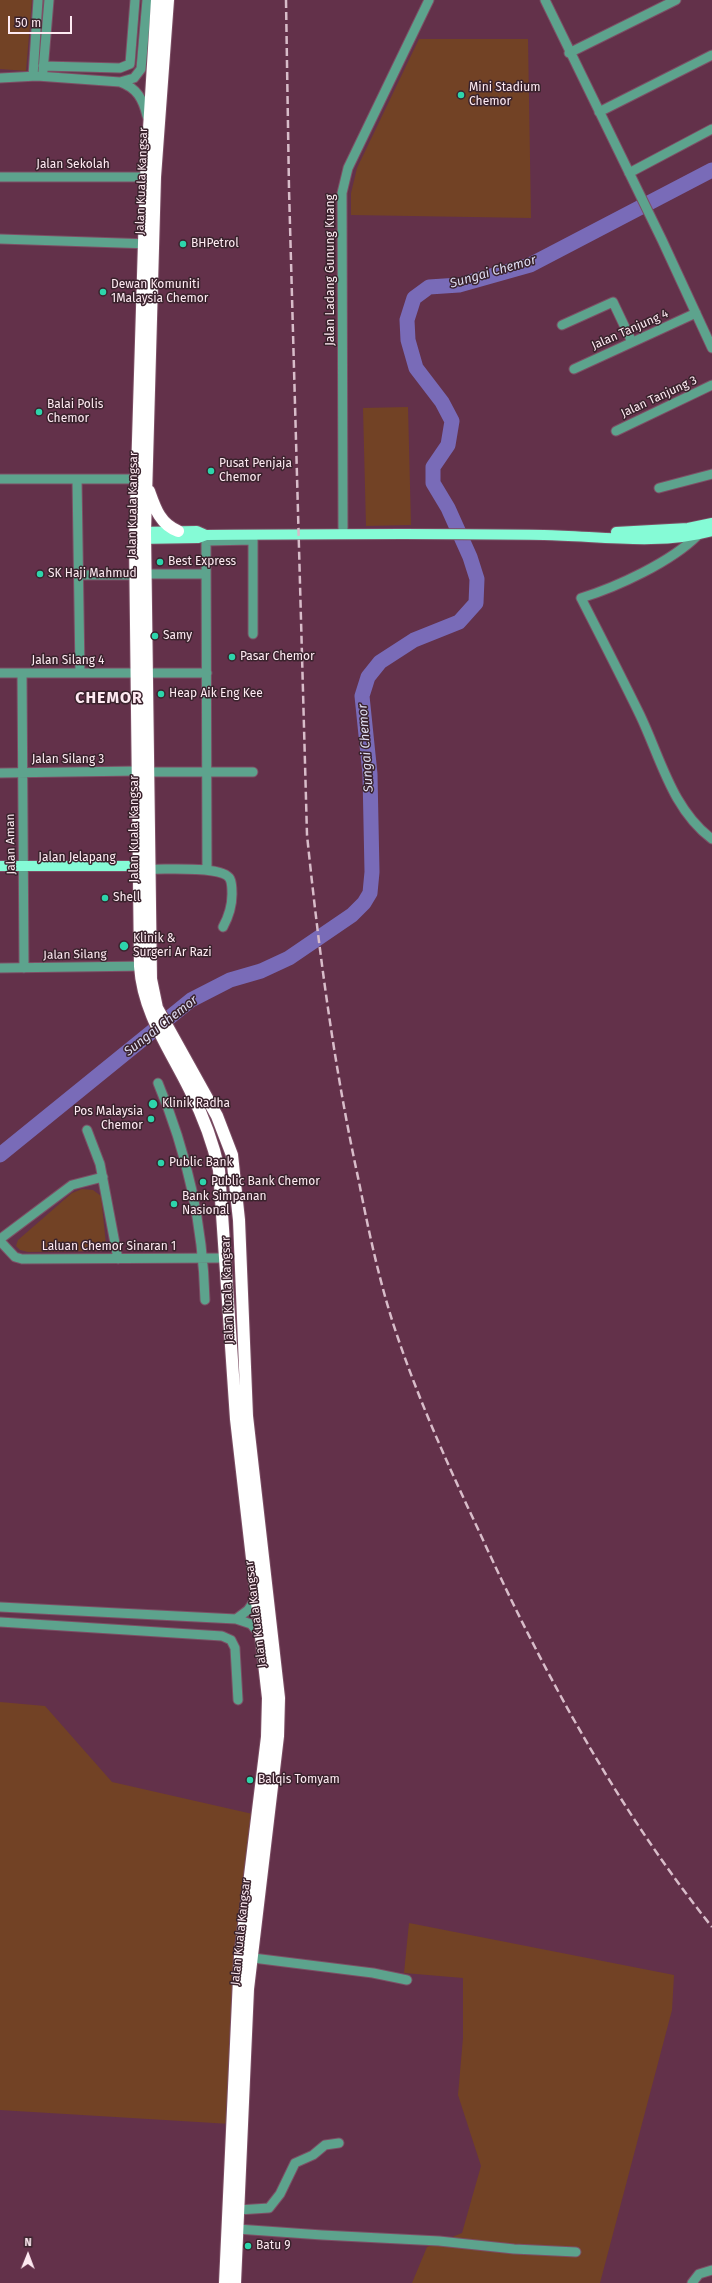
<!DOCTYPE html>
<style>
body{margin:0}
#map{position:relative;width:712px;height:2283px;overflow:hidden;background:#63314a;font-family:"Fira Sans",sans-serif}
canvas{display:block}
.north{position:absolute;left:8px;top:2235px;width:40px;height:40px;-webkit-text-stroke:3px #3a232d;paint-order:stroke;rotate:1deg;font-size:11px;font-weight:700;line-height:16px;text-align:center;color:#feeaf2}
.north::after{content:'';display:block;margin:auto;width:14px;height:18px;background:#feeaf2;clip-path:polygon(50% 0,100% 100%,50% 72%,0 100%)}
.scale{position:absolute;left:8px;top:16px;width:64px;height:18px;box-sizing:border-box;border:2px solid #feeaf2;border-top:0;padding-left:5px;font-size:12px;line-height:14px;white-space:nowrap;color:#feeaf2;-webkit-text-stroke:3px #3a232d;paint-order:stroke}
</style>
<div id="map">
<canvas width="712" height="2283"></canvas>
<div class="north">N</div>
<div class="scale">50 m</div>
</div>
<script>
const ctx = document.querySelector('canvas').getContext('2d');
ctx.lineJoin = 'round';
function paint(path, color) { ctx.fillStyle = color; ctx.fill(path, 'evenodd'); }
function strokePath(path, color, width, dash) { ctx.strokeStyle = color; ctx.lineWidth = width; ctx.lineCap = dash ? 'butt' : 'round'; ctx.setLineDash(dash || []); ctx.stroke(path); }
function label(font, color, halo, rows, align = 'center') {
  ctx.font = font + ' "Fira Sans",sans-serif'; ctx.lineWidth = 3; ctx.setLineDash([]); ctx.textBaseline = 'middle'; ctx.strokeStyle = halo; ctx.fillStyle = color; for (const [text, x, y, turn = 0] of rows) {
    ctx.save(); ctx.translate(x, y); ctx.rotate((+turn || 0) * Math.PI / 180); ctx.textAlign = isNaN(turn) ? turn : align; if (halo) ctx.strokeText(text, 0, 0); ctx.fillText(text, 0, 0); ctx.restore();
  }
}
paint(new Path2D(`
 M 0,0 L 32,0 L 26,71 L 0,69 Z
 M 419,39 L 528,39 L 531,218 L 351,215 L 351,193 L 357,168 Z
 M 408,407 L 411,525 L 366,526 L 363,408 Z
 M 82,1189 L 93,1190 L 101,1196 L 106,1244 L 105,1249 L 102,1251 L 28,1252 L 20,1250 L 16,1246 L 18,1240 L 72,1193 Z
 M 0,1702 L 45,1706 L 112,1782 L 257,1815 L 231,2124 L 0,2110 Z
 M 409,1923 L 674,1975 L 672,2010 L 600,2283 L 412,2283 L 427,2247 L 462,2233 L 481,2166 L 458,2095 L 463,2038 L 463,1978 L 404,1973 Z`), '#724225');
strokePath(new Path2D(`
 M 0,1155 L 191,1000 L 230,980 L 261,971 L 289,958 L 352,915 L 364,903 L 370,893 L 372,872 L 370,774 L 362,696 L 368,677 L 380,662 L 414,640 L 459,622 L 476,603 L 477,579 L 470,557 L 448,508 L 433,483 L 433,467 L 448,445 L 452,421 L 442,402 L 416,368 L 408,340 L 407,320 L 414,298 L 429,287 L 459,285 L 530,265 L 712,170`), '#796bb8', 15);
const minor = new Path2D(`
 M 545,0 L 662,240 L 712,348
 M 569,53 L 676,0
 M 43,66 L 120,68 L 130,64 L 135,0
 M 43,71 L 49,0
 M 33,76 L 38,0
 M 0,78 L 37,76 L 120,82 C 137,88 143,99 147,116
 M 120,82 L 134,78 L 141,69 L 147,0
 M 599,112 L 712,55
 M 629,173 L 712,129
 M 0,177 L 153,177
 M 0,239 L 151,244
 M 562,325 L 613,302 L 632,342
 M 574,369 L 696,313
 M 616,431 L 712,385
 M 0,479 L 143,479
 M 77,479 L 80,673
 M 659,488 L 712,474
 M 343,534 L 342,193 L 348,168 L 429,0
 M 206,535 L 207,870
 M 698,535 C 671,562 617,587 581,598 C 601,637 621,676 640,715 C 661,759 672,809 712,839
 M 206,541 L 253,540 L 253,634
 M 146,574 L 206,574
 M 79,575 L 135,575
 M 0,673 L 136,673
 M 22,673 L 24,968
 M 147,673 L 207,673
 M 148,772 L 253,772
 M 0,773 L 137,771
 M 149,869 C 164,870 223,865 230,879 C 232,883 232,889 232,894 C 232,907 229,916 223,927
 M 0,968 L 147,966
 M 158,1083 C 187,1152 203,1226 205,1300
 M 87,1130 L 100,1164 L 118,1259
 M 0,1239 L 72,1185 L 103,1177
 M 0,1241 L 15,1257 L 22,1259 L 226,1258
 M 0,1607 L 236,1619 L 251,1624 L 260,1635
 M 236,1619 L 248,1610 L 257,1597
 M 0,1622 L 222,1636 L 231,1640 L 235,1648 L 238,1700
 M 245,1957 L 373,1973 L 407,1980
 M 238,2210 L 269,2208 L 280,2194 L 295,2163 L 313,2155 L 325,2145 L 339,2143
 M 237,2229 L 322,2235 L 439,2241 L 514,2249 L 576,2252
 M 692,2283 L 699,2274 L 712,2270`);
const major = new Path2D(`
 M 139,532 L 197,531 L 206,535
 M 616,532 L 688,528 L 712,523
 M 137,539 L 198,538 L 206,535 C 318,534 431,533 544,535 C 600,536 658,546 712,531
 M 0,866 L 138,866 L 145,868`);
const highway = new Path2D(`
 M 157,0 L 146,177 L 135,539 L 140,966 C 143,1013 170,1049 190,1090 C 203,1116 213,1142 219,1170 L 236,1419 L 268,1698 L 267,1737 L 240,1957 L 225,2283
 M 168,0 L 155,177 L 145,532 L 151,979 L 157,1008 L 217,1116 L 232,1155 L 239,1220 L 247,1416 L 279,1698 L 278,1736 L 248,1989 L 235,2283
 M 149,491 C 155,508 160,524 178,531`);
strokePath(minor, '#7c4f65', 11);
strokePath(major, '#7c4f65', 12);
strokePath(highway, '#7c4f65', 14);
strokePath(minor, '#5da38d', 9);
strokePath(major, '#85fbd6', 10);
strokePath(highway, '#fff', 12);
strokePath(new Path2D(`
 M 286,0 L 289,189 L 307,835 C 319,952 334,1067 359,1182 C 368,1228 378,1275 392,1320 C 415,1392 446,1461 478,1529 C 541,1668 616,1807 712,1927`), '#d8bcc9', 2.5, [8, 4]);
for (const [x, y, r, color] of [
 [461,95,4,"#2dd5ab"],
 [183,244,4,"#2dd5ab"],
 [103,292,4,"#2dd5ab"],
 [39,412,4,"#2dd5ab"],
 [211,471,4,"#2dd5ab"],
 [160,562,4,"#2dd5ab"],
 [40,574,4,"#2dd5ab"],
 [155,636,4,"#2dd5ab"],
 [232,657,4,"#2dd5ab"],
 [161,694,4,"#2dd5ab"],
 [105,898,4,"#2dd5ab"],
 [124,946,5,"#2dd5ab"],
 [153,1104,5,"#2dd5ab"],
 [151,1119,4,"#2dd5ab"],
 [161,1163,4,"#2dd5ab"],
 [203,1182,4,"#2dd5ab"],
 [174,1204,4,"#2dd5ab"],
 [250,1780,4,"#2dd5ab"],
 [248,2246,4,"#2dd5ab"]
]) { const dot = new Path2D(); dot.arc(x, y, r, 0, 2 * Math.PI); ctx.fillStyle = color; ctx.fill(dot); strokePath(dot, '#3a232d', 1.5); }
label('12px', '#feeaf2', '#3a232d', [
 ["Mini Stadium",469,88],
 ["Chemor",469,102],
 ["BHPetrol",191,244],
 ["Dewan Komuniti",111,285],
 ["1Malaysia Chemor",111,299],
 ["Balai Polis",47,405],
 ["Chemor",47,419],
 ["Pusat Penjaja",219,464],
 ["Chemor",219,478],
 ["Best Express",168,562],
 ["SK Haji Mahmud",48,574],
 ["Samy",163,636],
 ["Pasar Chemor",240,657],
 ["Heap Aik Eng Kee",169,694],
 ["Shell",113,898],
 ["Klinik &",133,939],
 ["Surgeri Ar Razi",133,953],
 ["Klinik Radha",162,1104],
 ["Pos Malaysia",143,1112,"right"],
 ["Chemor",143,1126,"right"],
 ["Public Bank",169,1163],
 ["Public Bank Chemor",211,1182],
 ["Bank Simpanan",182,1197],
 ["Nasional",182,1211],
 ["Balqis Tomyam",258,1780],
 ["Batu 9",256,2246]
], 'left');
label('12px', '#feeaf2', '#3a232d', [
 ["Jalan Sekolah",73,165],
 ["Jalan Kuala Kangsar",142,181,-88],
 ["Jalan Ladang Gunung Kuang",331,270,-90],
 ["Jalan Tanjung 4",630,330,-24],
 ["Jalan Tanjung 3",659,397,-25],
 ["Jalan Kuala Kangsar",133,505,-89],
 ["Jalan Silang 4",68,661],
 ["Jalan Silang 3",68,760],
 ["Jalan Kuala Kangsar",135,829,-90],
 ["Jalan Aman",11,844,-91],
 ["Jalan Jelapang",77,858],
 ["Jalan Silang",75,955,-1],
 ["Laluan Chemor Sinaran 1",109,1247],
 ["Jalan Kuala Kangsar",228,1290,-92],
 ["Jalan Kuala Kangsar",256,1614,-97],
 ["Jalan Kuala Kangsar",241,1932,-84]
]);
label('italic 13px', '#dedcf1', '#3a232d', [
 ["Sungai Chemor",493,272,-16],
 ["Sungai Chemor",366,748,-94],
 ["Sungai Chemor",161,1026,-38]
]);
ctx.letterSpacing = '1px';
label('bold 16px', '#feeaf2', '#3a232d', [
 ["CHEMOR",109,699]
]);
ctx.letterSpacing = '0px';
</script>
